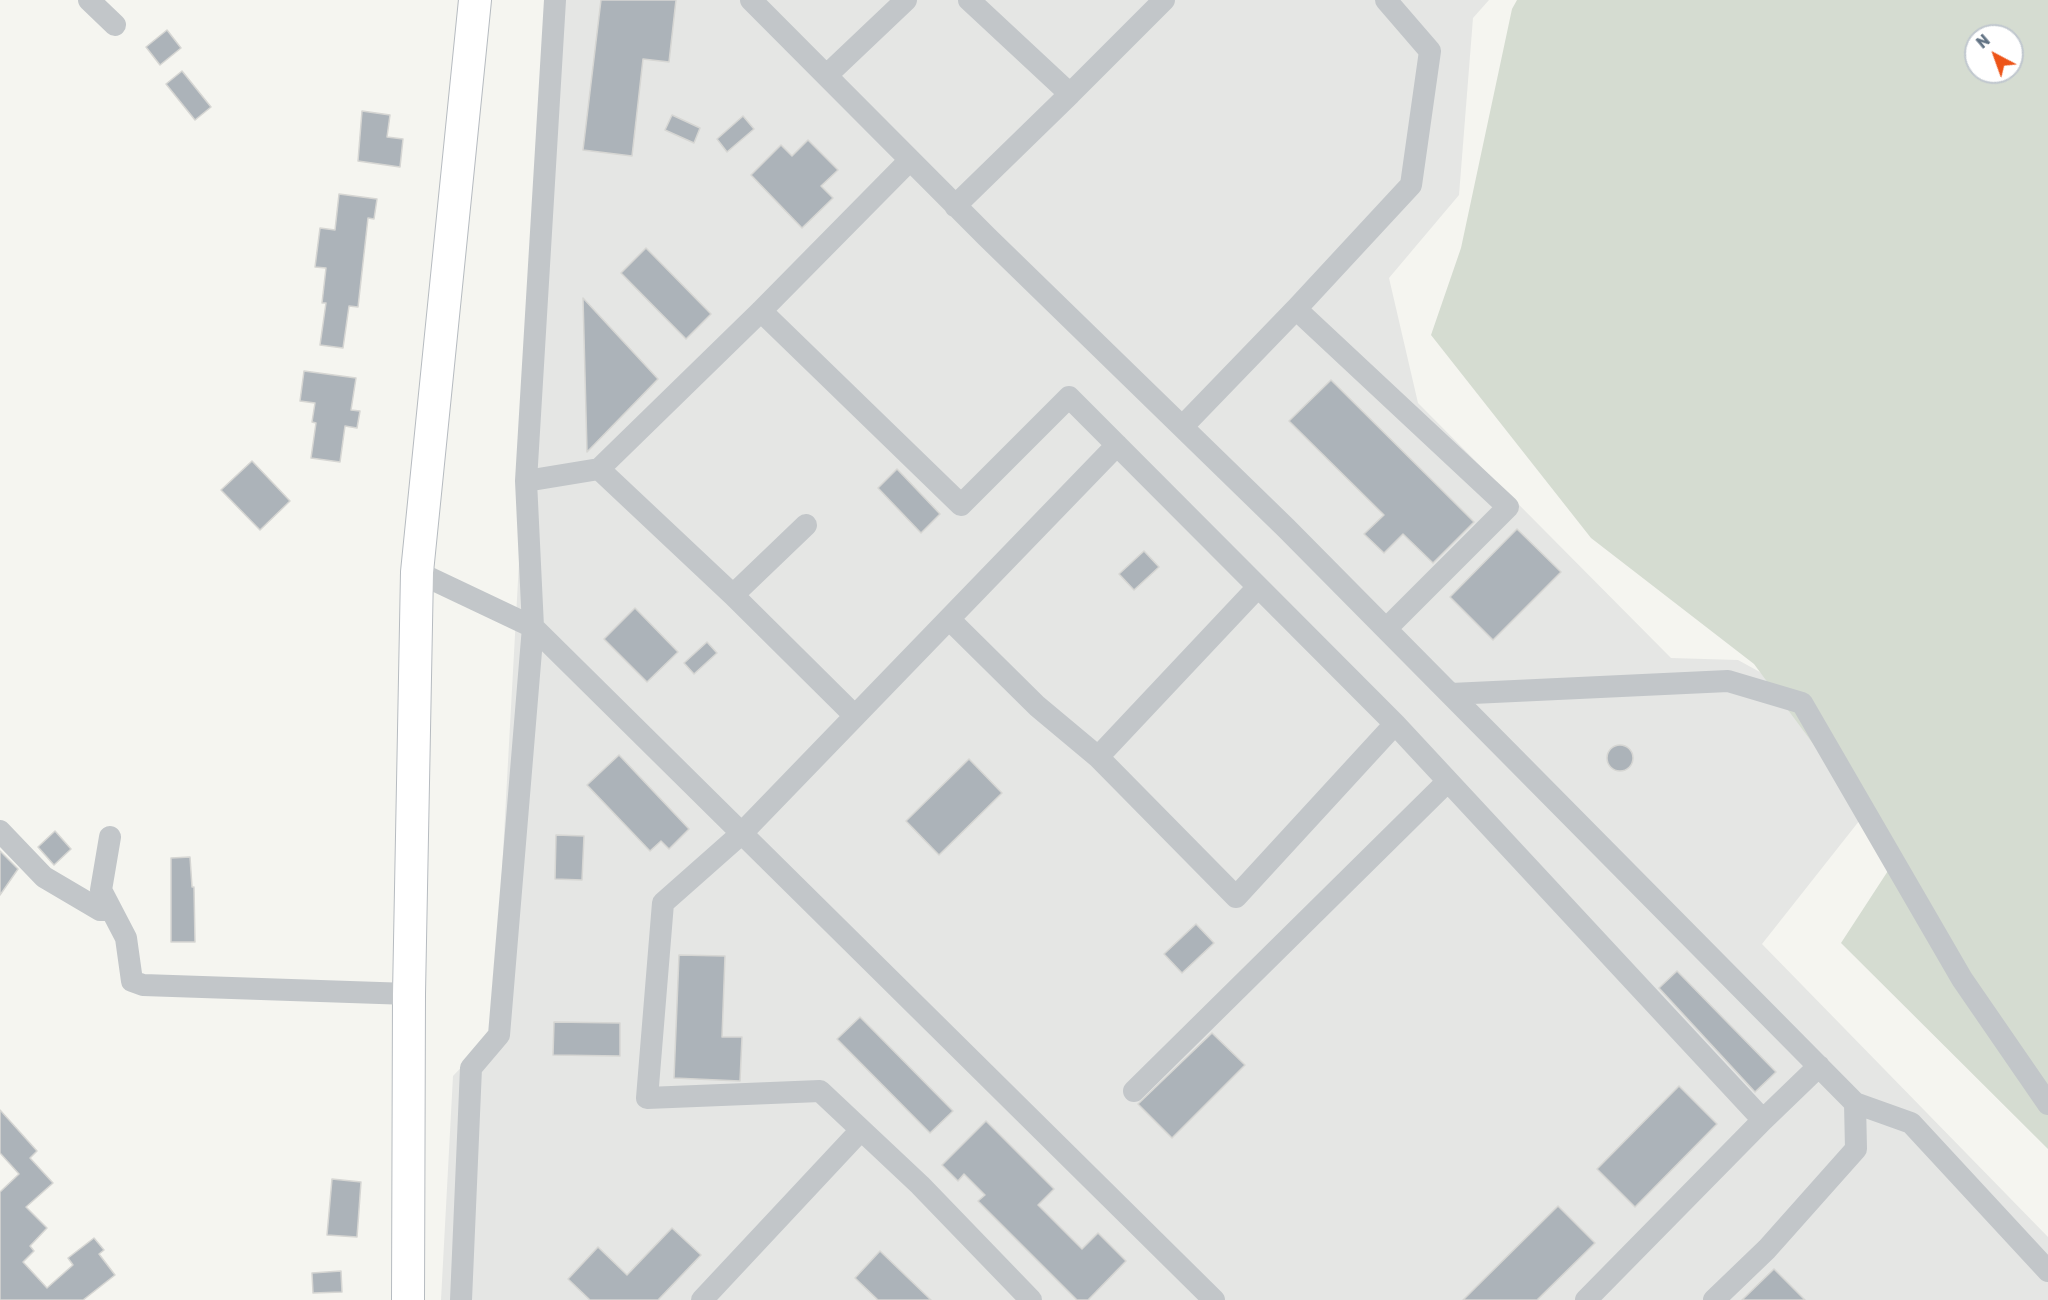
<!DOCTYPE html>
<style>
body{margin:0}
#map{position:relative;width:2048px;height:1300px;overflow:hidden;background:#f5f5f0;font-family:Rubik,sans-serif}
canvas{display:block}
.north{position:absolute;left:1964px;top:24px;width:60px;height:60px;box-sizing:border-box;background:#fff;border:2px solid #c0c7ce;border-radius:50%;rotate:319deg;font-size:16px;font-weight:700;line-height:24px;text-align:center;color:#627384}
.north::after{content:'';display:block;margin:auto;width:21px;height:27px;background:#ed5418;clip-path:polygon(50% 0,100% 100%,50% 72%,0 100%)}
</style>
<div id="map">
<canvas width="2048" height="1300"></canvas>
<div class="north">N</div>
</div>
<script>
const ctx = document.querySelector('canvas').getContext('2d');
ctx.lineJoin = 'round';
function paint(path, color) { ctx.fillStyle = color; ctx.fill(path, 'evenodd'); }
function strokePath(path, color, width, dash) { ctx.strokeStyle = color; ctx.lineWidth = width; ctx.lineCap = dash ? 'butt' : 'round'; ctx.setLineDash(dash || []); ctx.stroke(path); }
paint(new Path2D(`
 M 559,0 L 1489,0 L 1473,18 L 1459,195 L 1389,278 L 1418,403 L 1671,658 L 1738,660 L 1809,699 L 1867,811 L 1762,944 L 2048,1237 L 2048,1300 L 441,1300 L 453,1076 L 493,1034 L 542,145 Z`), '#e5e6e4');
paint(new Path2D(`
 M 1517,0 L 2048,0 L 2048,1149 L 1841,943 L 1897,857 L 1754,664 L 1591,538 L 1431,335 L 1461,248 L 1512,9 ZM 1976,36 L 2012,36 L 2012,72 L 1976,72 Z`), '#d5dcd1');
const building = new Path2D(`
 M 601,0 L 676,0 L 669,62 L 643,59 L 632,156 L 583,150 Z
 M 167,30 L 181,48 L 160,65 L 146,47 Z
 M 182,71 L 211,107 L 195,120 L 166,84 Z
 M 362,111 L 390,115 L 387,137 L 403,139 L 400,167 L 358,161 Z
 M 672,115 L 700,128 L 694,143 L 665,130 Z
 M 743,116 L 754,129 L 727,152 L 717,139 Z
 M 808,140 L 838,170 L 821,186 L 833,198 L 802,228 L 751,175 L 781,145 L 792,156 Z
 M 339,194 L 377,199 L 374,219 L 368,218 L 358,307 L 349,306 L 343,348 L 320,345 L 326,303 L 322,303 L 326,268 L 315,267 L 320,228 L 335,230 Z
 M 646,248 L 711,314 L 686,339 L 621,273 Z
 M 583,298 L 658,379 L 587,452 Z
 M 304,371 L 356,378 L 351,410 L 360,411 L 357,428 L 345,426 L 340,462 L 311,458 L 316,423 L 312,422 L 315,403 L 300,401 Z
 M 1331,380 L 1474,522 L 1433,563 L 1403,534 L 1384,553 L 1364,534 L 1384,515 L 1289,421 Z
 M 252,461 L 290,501 L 260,530 L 221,490 Z
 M 897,469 L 940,514 L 921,533 L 878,488 Z
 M 1517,529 L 1561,572 L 1493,640 L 1450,597 Z
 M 1144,551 L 1159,567 L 1134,590 L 1119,574 Z
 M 635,608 L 678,652 L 647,682 L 604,639 Z
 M 707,642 L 717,653 L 694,674 L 684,663 Z
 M1607 758a13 13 0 1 1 26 0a13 13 0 1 1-26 0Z
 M 619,755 L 689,829 L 669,849 L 661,841 L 650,851 L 587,785 Z
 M 969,759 L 1002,793 L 939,855 L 906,821 Z
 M 55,831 L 71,849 L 54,865 L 38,847 Z
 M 556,835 L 584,836 L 582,880 L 555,879 Z
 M 0,851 L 18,869 L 0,895 Z
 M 190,857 L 192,887 L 194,887 L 195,942 L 171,942 L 171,858 Z
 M 1196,924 L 1214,943 L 1182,973 L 1164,954 Z
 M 679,955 L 725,956 L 722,1037 L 742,1037 L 740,1081 L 674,1078 Z
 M 1677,971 L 1776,1072 L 1755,1092 L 1659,988 Z
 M 860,1017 L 953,1111 L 930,1133 L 837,1039 Z
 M 554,1022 L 620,1023 L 620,1056 L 553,1055 Z
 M 1212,1033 L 1245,1065 L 1172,1138 L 1138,1104 Z
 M 1679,1086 L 1717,1124 L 1635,1207 L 1597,1169 Z
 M 0,1110 L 37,1151 L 30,1158 L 53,1183 L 26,1207 L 47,1228 L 30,1246 L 34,1251 L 23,1262 L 47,1288 L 73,1265 L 68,1258 L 94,1238 L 104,1250 L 99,1254 L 115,1275 L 83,1300 L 0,1300 L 0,1192 L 19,1174 L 0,1153 Z
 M 986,1121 L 1054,1189 L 1038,1205 L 1082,1249 L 1098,1233 L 1126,1261 L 1088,1300 L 1077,1300 L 978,1201 L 985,1195 L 964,1174 L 958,1181 L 942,1165 Z
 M 332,1179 L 361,1182 L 357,1237 L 327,1235 Z
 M 1558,1206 L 1595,1243 L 1537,1300 L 1463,1300 Z
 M 672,1228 L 701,1255 L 658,1300 L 590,1300 L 568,1279 L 598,1247 L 627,1275 Z
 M 880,1251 L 931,1300 L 878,1300 L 855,1278 Z
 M 1774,1269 L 1805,1300 L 1742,1300 Z
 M 341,1271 L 342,1292 L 313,1293 L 312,1273 Z`);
paint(building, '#acb3b9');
strokePath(building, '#d6d6d3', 1.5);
const secondary = new Path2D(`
 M 408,1300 L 409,994 L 417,572 L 475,0`);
strokePath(secondary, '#b6bbc0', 34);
strokePath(new Path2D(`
 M 89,0 L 115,25
 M 751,0 L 987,237 L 1286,528 L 1855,1103 L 1911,1123 L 2048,1271
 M 969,0 L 1070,94 L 1164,0
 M 1386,0 L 1430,51 L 1411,185 L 1296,309 L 1508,507 L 1386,629
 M 827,75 L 906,0
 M 955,206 L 1070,94
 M 761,311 L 961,505 L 1069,397 L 1395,724 L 1763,1120 L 1586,1300
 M 1183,426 L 1296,309
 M 599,469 L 733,595 L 806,525
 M 526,481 L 599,469 L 761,311 L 910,160
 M 417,572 L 533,627 L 1214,1300
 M 733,595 L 855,716
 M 949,619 L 1037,706 L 1098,757 L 1236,897 L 1395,724
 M 1451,694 L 1728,681 L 1802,703 L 1962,979 L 2048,1104
 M 1098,757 L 1258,587
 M 0,831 L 44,877 L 100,910 L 111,910
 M 110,837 L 101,890 L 126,938 L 132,981 L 143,985 L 409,994
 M 1134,1091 L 1448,781
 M 1763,1120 L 1819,1066
 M 461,1300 L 471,1068 L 499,1035 L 533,627 L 526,481 L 555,0
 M 702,1300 L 861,1130
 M 1031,1300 L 920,1185 L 820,1091 L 647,1098 L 663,903 L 741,834 L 1117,445
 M 1714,1300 L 1767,1249 L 1856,1149 L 1855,1103`), '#c2c6c9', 22);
strokePath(secondary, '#fff', 32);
</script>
